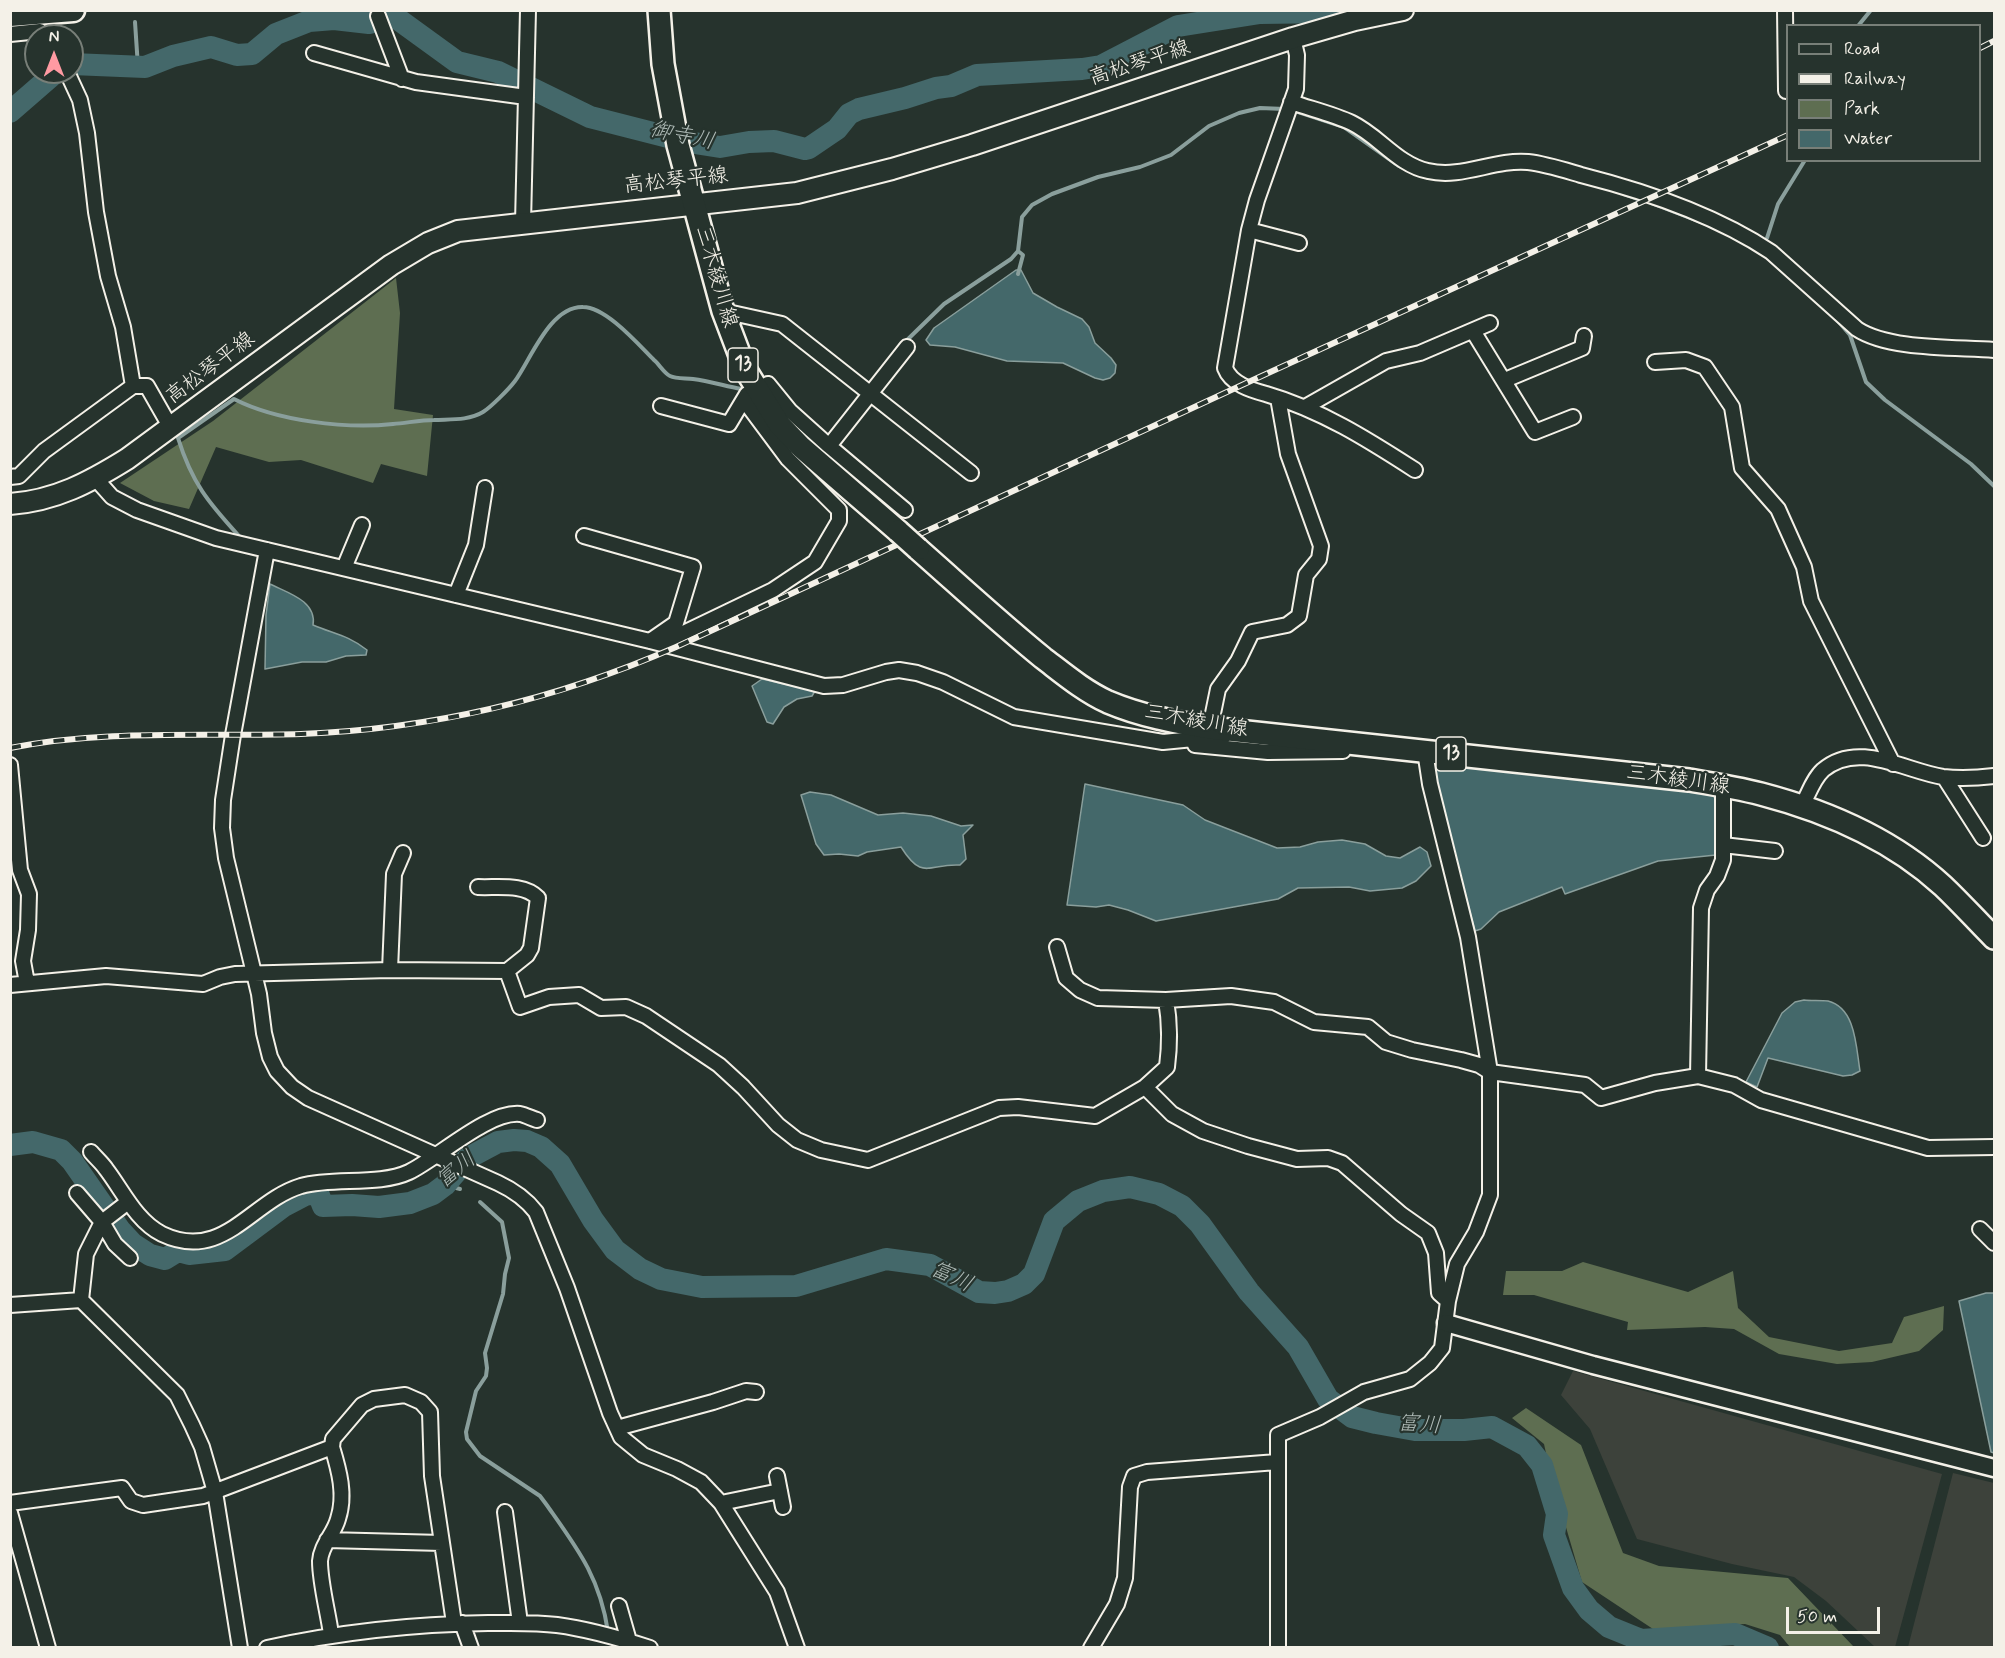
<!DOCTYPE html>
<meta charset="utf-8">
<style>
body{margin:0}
#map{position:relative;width:2005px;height:1658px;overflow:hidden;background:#26332d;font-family:Mynerve,sans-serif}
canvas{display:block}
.frame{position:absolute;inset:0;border:12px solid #f4f1e8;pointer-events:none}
.legend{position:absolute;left:1786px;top:24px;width:195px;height:138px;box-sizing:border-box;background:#26332d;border:2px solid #787f78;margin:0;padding:8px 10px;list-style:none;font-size:18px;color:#f4f1e8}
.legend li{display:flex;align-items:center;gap:12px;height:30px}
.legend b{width:30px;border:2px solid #787f78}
.north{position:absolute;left:24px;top:24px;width:60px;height:60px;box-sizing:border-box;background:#26332d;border:2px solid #787f78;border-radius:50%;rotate:0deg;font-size:16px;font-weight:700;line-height:24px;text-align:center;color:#f4f1e8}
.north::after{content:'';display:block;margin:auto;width:21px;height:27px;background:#ff9aa2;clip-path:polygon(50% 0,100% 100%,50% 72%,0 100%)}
.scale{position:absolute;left:1786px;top:1607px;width:94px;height:27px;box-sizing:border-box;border:3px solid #f4f1e8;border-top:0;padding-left:8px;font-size:18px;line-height:21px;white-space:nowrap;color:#f4f1e8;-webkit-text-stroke:4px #26332d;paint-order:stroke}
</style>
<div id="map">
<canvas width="2005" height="1658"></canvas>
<div class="frame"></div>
<ul class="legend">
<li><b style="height:8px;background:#26332d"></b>Road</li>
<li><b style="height:8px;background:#f4f1e8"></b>Railway</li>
<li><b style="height:16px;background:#5e6e51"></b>Park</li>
<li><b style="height:16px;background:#44686a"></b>Water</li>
</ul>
<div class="north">N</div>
<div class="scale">50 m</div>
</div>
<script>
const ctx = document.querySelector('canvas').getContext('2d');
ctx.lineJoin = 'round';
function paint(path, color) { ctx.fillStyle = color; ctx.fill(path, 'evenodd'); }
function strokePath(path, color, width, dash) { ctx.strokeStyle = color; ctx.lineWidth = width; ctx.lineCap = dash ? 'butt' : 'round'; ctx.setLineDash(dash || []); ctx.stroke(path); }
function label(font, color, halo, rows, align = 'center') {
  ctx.font = font + ' Mynerve,"Klee One",sans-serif'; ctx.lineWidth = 4.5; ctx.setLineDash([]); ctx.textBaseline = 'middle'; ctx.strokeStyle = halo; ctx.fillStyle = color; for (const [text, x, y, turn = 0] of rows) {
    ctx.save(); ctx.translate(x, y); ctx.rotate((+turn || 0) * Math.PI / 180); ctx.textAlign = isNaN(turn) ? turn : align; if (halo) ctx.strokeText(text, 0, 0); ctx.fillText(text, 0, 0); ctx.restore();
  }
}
paint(new Path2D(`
 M 1573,1371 L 1942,1474 L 1895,1647 L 1875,1647 L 1826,1601 L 1794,1577 L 1732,1564 L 1637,1539 L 1590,1429 L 1561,1395 Z
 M 1953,1473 L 1994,1483 L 1994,1647 L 1908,1647 Z`), '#3d423b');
paint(new Path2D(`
 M 396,278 L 400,313 L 394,409 L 433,415 L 427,476 L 381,464 L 373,483 L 301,460 L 269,462 L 216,447 L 189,509 L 154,501 L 120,483 L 213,421 Z
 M 1583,1262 L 1688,1292 L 1733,1271 L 1738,1308 L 1769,1337 L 1839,1351 L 1892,1343 L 1904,1317 L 1944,1306 L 1943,1330 L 1919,1351 L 1872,1362 L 1837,1364 L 1779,1354 L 1734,1329 L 1705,1327 L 1627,1330 L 1628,1322 L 1534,1295 L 1503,1295 L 1506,1271 L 1562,1271 Z
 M 1526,1408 L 1581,1445 L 1623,1553 L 1659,1566 L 1788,1578 L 1854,1647 L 1790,1647 L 1780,1635 L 1745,1624 L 1653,1629 L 1582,1582 L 1551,1476 L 1544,1444 L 1512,1418 Z`), '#5e6e51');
const water = new Path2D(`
 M 1016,270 L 1021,270 L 1033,293 L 1057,307 L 1082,319 L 1089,327 L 1095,343 L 1111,358 L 1116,365 L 1115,373 L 1110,378 L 1103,380 L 1095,378 L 1063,363 L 1007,361 L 955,347 L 930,345 L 926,340 L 934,328 Z
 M 270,584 C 288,593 317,601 313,625 C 334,634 348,635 367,650 L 366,655 L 346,656 L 326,662 L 302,662 L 265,669 L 266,615 Z
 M 762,679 L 815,691 L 812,696 L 797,699 L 784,707 L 773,724 L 767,722 L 752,686 Z
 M 1433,760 L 1710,790 L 1718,803 L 1716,855 L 1658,861 L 1565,894 L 1562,887 L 1499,912 L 1481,929 L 1475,931 L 1436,783 Z
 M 1085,784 L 1183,805 L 1205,820 L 1277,848 L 1300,847 L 1318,842 L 1342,840 L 1365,844 L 1386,856 L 1400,858 L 1420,847 L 1427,852 L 1431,866 L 1416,881 L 1402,888 L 1370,891 L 1349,887 L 1298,888 L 1278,899 L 1156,921 L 1128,910 L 1109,905 L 1096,907 L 1067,905 Z
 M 810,792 L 831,795 L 878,815 L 903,813 L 931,816 L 961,826 L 973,825 L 963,835 L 966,859 L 960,865 C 929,863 923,882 901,847 L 867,852 L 858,856 L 839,854 L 824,855 L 816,844 L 801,795 Z
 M 1804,1000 C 1811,1001 1820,1000 1828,1001 C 1856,1008 1856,1047 1860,1071 L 1852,1075 L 1843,1076 L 1768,1058 L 1757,1087 L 1746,1082 L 1782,1013 L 1795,1002 Z
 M 1986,1293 L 1994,1293 L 1994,1453 L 1991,1452 L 1959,1301 Z`);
paint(water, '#44686a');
strokePath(water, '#8a9f9c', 1.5);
strokePath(new Path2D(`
 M 135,22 L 138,67
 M 1858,26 L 1871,10
 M 1292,110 L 1344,127 L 1399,166 L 1418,174
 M 1624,194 L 1641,200
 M 1651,203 L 1711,226
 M 1767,238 L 1778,204 L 1805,160
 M 1018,251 L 1023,255 L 1018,274
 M 1838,321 L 1850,335 L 1866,382 L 1885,400 L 1971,464 L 1994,486
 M 904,343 L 944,304 L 1011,259 L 1018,251 L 1022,217 L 1032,205 L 1052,194 L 1098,177 L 1140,167 L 1171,155 L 1209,126 L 1239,113 L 1260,108 L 1285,109
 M 239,536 C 208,502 192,483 178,438 L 234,399 C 277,421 345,429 393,424 C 407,423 420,420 434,420 C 450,419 468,421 483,412 C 491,407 509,389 515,381 C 531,359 550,306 583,307 C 606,307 638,344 654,360 C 659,364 664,373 670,376 C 676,379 686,378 693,379 C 709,381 725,386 741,389
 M 445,1185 L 460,1189
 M 480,1202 L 502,1222 L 509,1258 L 505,1274 L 503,1294 L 485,1353 L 487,1368 L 486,1376 L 476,1391 L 466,1432 L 467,1439 L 480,1456 L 540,1496 L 546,1504 C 577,1548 600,1577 608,1632`), '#8a9f9c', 4);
strokePath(new Path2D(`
 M 72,64 L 145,67 L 173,56 L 211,47 L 237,55 L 252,54 L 276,34 L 309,21 L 334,19 L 369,23 L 395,17 L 457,62 L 498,72 L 590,117 L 688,142 L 720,147 L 749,142 L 774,141 L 805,149 L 809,148 L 837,129 L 849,114 L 859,109 L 905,98 L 936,88 L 951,86 L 977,75 L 1082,69 L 1101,66 L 1178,26 L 1260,13 L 1332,12 L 1341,10
 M 10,112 L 56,72
 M 10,1145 L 33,1142 L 61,1150 L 72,1161 L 120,1230 L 133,1244 L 150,1255 L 165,1259 L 178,1251 L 189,1254 L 225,1250 L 284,1206 L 305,1195 L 318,1193 L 323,1206 L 352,1205 L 379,1207 L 410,1203 L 433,1194 L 445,1185 L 468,1158 L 498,1142 L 514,1140 L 527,1141 L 541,1147 L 560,1164 L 593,1220 L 615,1250 L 640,1269 L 661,1279 L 702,1287 L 796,1286 L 886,1259 L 930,1265 L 979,1292 L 995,1293 L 1008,1291 L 1024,1284 L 1034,1274 L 1054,1221 L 1078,1201 L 1103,1191 L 1130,1187 L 1159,1194 L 1182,1206 L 1200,1224 L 1249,1292 L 1298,1347 L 1328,1399 L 1352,1417 L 1376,1423 L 1415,1430 L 1464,1430 L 1492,1427 L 1527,1446 L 1542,1465 L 1557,1514 L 1554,1535 L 1573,1588 L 1589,1610 L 1609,1627 L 1641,1640 L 1735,1634 L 1768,1648`), '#44686a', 22);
const minor = new Path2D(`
 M 1785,10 L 1786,91
 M 378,16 L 402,79
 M 10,34 L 40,31 L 44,36
 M 1293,38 L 1297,55 L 1296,89 L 1257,200 L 1249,230 L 1225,368 C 1231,384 1251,390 1266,394 C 1321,410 1367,439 1415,470
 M 314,53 L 416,82 L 526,97
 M 67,72 L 80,100 L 87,133 L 96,212 L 108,276 L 123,327 L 133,386
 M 1291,102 C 1311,109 1333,114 1352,123 C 1379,136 1398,165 1428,171 C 1462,179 1494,159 1528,162 C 1546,164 1564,170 1581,175 C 1644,191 1717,216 1771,252 L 1857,329 C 1889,350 1955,347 1994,350
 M 523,223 L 528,10
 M 1249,230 L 1299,243
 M 723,311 L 782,324 L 971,473
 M 1473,331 L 1535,432 L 1573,417
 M 1655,362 L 1686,360 L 1705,367 L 1732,407 L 1742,468 L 1778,509 L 1804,567 L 1811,601 L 1893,764
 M 1505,380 L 1582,348 L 1584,336
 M 757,391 L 768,384 L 790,411 L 829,446
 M 661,406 L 729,424 L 747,394
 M 1305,407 L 1386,361 L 1420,353 L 1490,323
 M 10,477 L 19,476 L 44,451 L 133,386 L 147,386 L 171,428
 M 96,479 L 112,497 L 137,510 L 216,538 L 650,641 L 824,686 L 843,685 L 886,672 L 899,670 L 917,673 L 943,682 L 1014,717 L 1163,742 L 1224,736
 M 905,510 L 829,446 L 907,347
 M 584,536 L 693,567 L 676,623 L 650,641
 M 267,550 L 233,735 L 223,800 L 222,828 L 226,858 L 259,994 L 264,1033 L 270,1057 L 277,1071 L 292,1087 L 308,1098 L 498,1183 C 513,1190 526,1199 536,1212 L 567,1288 L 610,1413 L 621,1437 L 643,1455 L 677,1469 L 701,1482 L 721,1503 L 777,1592 L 797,1648
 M 344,568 L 362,525
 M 456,595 L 476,545 L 485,488
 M 664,644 L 671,639 L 773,590 L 815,562 L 839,521 L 839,510 L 788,459 L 744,400
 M 1210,728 L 1218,689 L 1238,661 L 1252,632 L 1287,625 L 1299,616 L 1306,575 L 1319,559 L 1321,546 L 1288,454 L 1278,398
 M 1195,745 L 1268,752 L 1343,751
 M 10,765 L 20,870 L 29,894 L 28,930 L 23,961 L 27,983
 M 1944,777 L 1983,838
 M 1802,806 C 1808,795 1813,779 1823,770 C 1858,740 1905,771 1943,777 C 1960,779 1978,778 1994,776
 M 1723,845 L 1775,851
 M 478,887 C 497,888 524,883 538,898 L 531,948 L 527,955 L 507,971
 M 1057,947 L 1066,978 L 1080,990 L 1098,998 L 1166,1000 L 1231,996 L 1274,1002 L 1314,1022 L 1368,1027 L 1386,1042 L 1412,1050 L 1461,1060 L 1479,1065 L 1490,1072 L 1585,1085 L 1601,1098 L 1655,1083 L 1698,1076 L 1734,1085 L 1761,1100 L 1928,1148 L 1994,1147
 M 390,970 L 394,874 L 403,853
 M 10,985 L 106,976 L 203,984 L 220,977 L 235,974 L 390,970 L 507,971 L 520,1007 L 549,997 L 579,995 L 601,1008 L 626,1007 L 646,1016 L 719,1065 L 743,1087 L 778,1125 L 797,1140 L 821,1150 L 868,1160 L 999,1108 L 1018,1107 L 1095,1116 L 1145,1087 L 1172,1114 L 1203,1131 L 1248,1146 L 1297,1159 L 1328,1158 L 1342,1163 L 1401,1214 L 1428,1233 L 1436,1253 L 1439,1293 L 1448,1301
 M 1698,1076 L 1701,908 L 1707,890 L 1717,876 L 1723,860 L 1723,786
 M 1145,1087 L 1167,1067 C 1170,1044 1170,1023 1166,1000
 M 91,1152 C 96,1158 102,1163 106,1169 C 123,1191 136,1221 162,1234 C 223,1263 251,1201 301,1186 C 334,1177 379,1186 409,1172 C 438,1158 488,1111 520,1114 C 525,1115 531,1118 537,1120
 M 77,1193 L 102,1222 L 115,1244 L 130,1258
 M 1980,1229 L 1994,1243
 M 81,1300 L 86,1254 L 102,1222 L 128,1202
 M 10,1305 L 81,1300 L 177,1395 L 192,1425 L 202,1447 L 215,1492 L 240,1648
 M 617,1428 L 713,1402 L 746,1391 L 756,1392
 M 777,1476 L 783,1507
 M 10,1503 L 122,1488 L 131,1501 L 143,1505 L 203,1496 L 332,1447 L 333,1439 L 362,1405 L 374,1399 L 405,1395 L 421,1402 L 430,1412 L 432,1476 L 454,1623
 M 721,1503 L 780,1491
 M 505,1512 L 520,1623
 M 10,1513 L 48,1648
 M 327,1540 L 442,1543
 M 619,1606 L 629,1641
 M 462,1623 L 471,1648
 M 331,1634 C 328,1612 320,1583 320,1561 C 321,1545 334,1534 338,1519 C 346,1495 339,1470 332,1447
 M 267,1648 C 340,1632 413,1624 488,1623 C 511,1623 534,1622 557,1625 C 588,1629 619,1638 650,1648
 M 1091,1648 L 1117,1604 L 1125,1578 L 1130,1487 L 1134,1476 L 1147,1472 L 1277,1462
 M 1278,1648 L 1278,1435 L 1320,1417 L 1364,1392 L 1410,1379 L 1430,1363 L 1442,1348 L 1448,1301 L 1457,1264 L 1476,1232 L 1490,1195 L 1490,1072 L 1468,937 L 1430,784 L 1425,751`);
const tertiary = new Path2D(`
 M 1446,1323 L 1593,1365 L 1994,1468`);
const secondary = new Path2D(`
 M 10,504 C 55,501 90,482 127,459 L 391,265 L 428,243 L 458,231 L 797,193 L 892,169 L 972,145 L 1293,38 L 1355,20 L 1403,10`);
const primary = new Path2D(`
 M 659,10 L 663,64 L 678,145 L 723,311 L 745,369 L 779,424 L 801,447 L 898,531
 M 918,549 C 960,586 1000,623 1043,658 C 1064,674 1084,691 1108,702 C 1141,716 1175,722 1210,728 L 1689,780 C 1713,784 1738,788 1761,794 C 1826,811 1893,840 1943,886 C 1961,903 1977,921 1994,938`);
const trunk = new Path2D(`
 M 10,15 L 73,10`);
strokePath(minor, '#f4f1e8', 18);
strokePath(tertiary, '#f4f1e8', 21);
strokePath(secondary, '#f4f1e8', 24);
strokePath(primary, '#f4f1e8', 26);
strokePath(trunk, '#f4f1e8', 27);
strokePath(minor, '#26332d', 14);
strokePath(tertiary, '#26332d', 16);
strokePath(secondary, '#26332d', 20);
strokePath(primary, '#26332d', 21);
strokePath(trunk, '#26332d', 22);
const rail = new Path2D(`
 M 1980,48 L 1994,41
 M 10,748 C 106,729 205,737 301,734 C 433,729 555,700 676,647 L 1242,385 L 1788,135`);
strokePath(rail, '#f4f1e8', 6);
strokePath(rail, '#26332d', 4, [11]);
const primaryBridge = new Path2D(`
 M 898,531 L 918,549`);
strokePath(primaryBridge, '#f4f1e8', 26, []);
strokePath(primaryBridge, '#26332d', 21);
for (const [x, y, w] of [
 [743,365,30],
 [1451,754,30]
]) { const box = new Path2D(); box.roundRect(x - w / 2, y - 17, w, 34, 4.5); ctx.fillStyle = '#26332d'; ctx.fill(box); strokePath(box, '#f4f1e8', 1.5); }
label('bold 20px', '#f4f1e8', null, [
 ["13",743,365],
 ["13",1451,754]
]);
label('21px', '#f4f1e8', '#26332d', [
 ["高松琴平線",1140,64,-18],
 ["高松琴平線",676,182,-6],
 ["三木綾川線",715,277,74],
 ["高松琴平線",211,369,-37],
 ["三木綾川線",1196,722,10],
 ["三木綾川線",1678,781,8]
]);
label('italic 22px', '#aebab6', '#26332d', [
 ["御寺川",682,137,12],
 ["富川",457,1171,-39],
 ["富川",951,1278,25],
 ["富川",1419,1426,4]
]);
</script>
